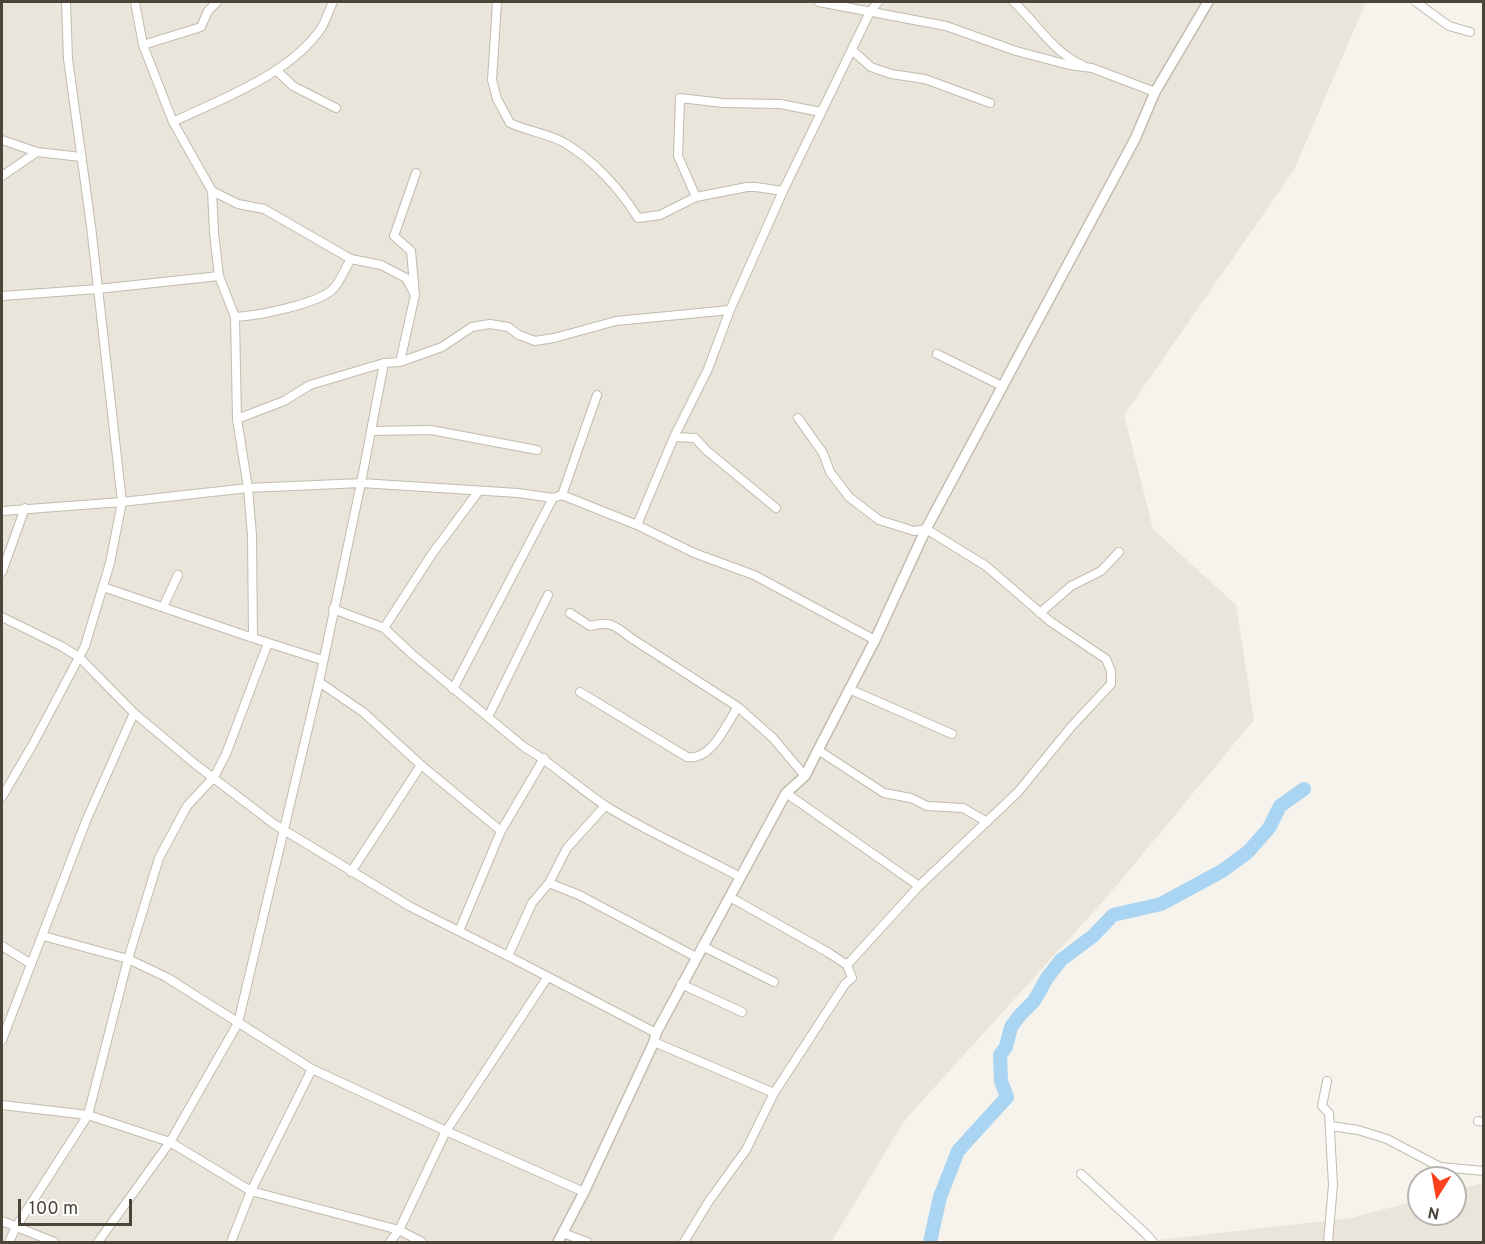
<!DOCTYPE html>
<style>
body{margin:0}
#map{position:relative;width:1485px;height:1244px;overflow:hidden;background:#f6f3ec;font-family:Overpass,sans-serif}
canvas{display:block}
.frame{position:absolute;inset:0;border:3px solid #4b4439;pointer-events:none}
.north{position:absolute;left:1407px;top:1166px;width:60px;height:60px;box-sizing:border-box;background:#fff;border:2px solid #b7b4b0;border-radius:50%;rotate:191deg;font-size:16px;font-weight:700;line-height:24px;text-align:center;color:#4b4439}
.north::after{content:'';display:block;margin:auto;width:21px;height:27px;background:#fc3f1d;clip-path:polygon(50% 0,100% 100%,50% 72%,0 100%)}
.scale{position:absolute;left:18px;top:1199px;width:114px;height:27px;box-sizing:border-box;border:3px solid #4b4439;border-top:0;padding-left:8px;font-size:18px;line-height:21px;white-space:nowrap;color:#4b4439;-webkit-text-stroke:4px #fff;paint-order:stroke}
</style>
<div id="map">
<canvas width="1485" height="1244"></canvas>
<div class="frame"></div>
<div class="north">N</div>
<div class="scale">100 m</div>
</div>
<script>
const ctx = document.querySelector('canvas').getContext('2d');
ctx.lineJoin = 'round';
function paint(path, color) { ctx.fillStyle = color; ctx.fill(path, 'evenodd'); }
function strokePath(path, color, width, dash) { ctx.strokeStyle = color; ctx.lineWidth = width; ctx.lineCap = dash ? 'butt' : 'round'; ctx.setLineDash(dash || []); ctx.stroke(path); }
paint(new Path2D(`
 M 2,2 L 1366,2 L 1294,170 L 1124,415 L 1153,529 L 1236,605 L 1254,720 L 1106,898 L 904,1121 L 831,1242 L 2,1242 Z
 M 1483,1183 L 1483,1242 L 1140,1242 L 1351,1218 L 1419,1200 L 1419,1214 L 1455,1214 L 1455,1190 Z`), '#eae5da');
strokePath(new Path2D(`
 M 930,1242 L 940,1197 L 958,1151 L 1007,1097 L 1001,1081 L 1000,1055 L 1006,1047 L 1011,1027 L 1020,1015 L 1034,1001 L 1047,978 L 1061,960 L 1093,936 L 1113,915 L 1161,904 L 1222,871 L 1248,852 L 1269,828 L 1280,806 L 1304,789`), '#a9d4f2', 14);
const minor = new Path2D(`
 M 135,2 L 143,45 L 173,122 L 212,191 L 214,233 L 219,276 L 235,317 L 237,419 L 248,488 L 252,535 L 253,638 L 322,660
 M 497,2 L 492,80 L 497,99 L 510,123 C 527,131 546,133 563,142 C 593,159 620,189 638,218 L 660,215 L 696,197 L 747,187 L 756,187 L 783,191
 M 819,2 L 946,26 L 1016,51 L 1069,65 L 1092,68 L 1155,92
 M 1014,2 C 1036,23 1054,53 1082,65
 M 1416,2 L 1449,26 L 1470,32
 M 143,45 L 201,27 L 208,11 L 217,2
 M 853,51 L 871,67 L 891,74 L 925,79 L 990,103
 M 277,71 L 293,86 L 336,108
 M 173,122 C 221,99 291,74 322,27 C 326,20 329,10 333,2
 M 2,140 L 37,152 L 81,157
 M 2,176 L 37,152
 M 212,191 L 238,204 L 264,209 L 351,259 L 381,265 L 406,278 L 415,295
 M 696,197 L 678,156 L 680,98 L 723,103 L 780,104 L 821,112
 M 2,296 L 98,289 L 219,276
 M 235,317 C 256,316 320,304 334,288 C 341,280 345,268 351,259
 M 937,354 L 1002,386
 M 400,362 L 415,295 L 411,251 L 394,236 L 416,173
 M 798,418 L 823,453 L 830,472 L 849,497 L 879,520 L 914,531 L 926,529 L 986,566 L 1051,622 L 1106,659 L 1111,671 L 1111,684 L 1071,727 L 1018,792 L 919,886 L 847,965
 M 237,419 L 284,401 L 310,385 L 384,363 L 400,362 L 442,347 L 472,327 L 490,324 L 508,327 L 519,335 L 535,341 L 554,338 L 616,321 L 730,310
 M 371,431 L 431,430 L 537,450
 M 674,437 L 695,438 L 706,450 L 776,508
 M 562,495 L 597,395
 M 2,511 L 122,502 L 248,488 L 361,483 L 518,493 L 553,498 L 562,495 L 637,525 L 694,553 L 754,575 L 875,640
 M 637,525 L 674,437 L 708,369 L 730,310 L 783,191 L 870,12 L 878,2
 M 2,572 L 25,508
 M 103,587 L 253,638
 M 163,607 L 178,575
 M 333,609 L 384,628 L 413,655 L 524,747 C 554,764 578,788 606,806 C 649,833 696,853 740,877
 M 570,613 L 590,626 C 610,621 615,625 631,638 L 738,707 L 773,738 L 805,776
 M 1040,613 L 1071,586 L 1101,571 L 1119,552
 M 2,617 L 61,646 L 79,657 L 134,713 L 195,764 L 274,824 L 409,906 L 508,956 L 656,1033
 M 384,628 L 432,554 L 478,492
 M 319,682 L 363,712 L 421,765 L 501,831
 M 453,689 L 553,498
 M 849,689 L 952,734
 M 580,692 L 687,757 C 712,761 726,724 738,707
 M 488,717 L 548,595
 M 818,750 L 884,793 L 911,798 L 927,806 L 963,808 L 987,822
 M 786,793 L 919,886
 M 2,797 L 33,744 L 85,646 L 110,563 L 122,502 L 91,226 L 68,59 L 66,2
 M 351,872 L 421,765
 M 549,883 L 579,895 L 696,957
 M 459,931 L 501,831 L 544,758
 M 43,936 L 128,959 L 166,977 L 312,1069 L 446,1131 L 584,1192
 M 2,946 L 31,964
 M 702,946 L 774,982
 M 508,956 L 532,903 L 549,883 L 567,848 L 605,806
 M 681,984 L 742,1012
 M 2,1040 L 86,821 L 134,713
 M 654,1042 L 774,1093
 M 1327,1081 L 1322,1106 L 1329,1113 L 1333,1185 L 1328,1242
 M 2,1105 L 88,1115 L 170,1142 L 251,1191 L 399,1230 L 422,1242
 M 1478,1121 L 1484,1122
 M 1331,1126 L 1358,1130 L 1387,1139 L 1440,1167 L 1484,1171
 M 1081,1174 L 1145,1233 L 1153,1242
 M 2,1221 L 54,1242
 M 563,1233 L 587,1242
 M 9,1242 L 16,1227 L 88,1115 L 128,959 L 159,858 L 187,806 L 214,777 L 226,754 L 268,643
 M 98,1242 L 170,1142 L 238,1023 L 319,682 L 361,483 L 384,363
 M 231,1242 L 251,1191 L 312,1069
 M 390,1242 L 399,1230 L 446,1131 L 547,978
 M 684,1242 L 709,1201 L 746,1150 L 774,1093 L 845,984 L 852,978 L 847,965 L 829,953 L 730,897`);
const tertiary = new Path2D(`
 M 558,1242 L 584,1192 L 654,1042 L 656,1033 L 786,793 L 805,776 L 818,750 L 875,640 L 926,529 L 1135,139 L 1155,92 L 1208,2`);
strokePath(minor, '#c2bbae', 10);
strokePath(tertiary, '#c2bbae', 12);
strokePath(minor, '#fff', 8);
strokePath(tertiary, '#fff', 9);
</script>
